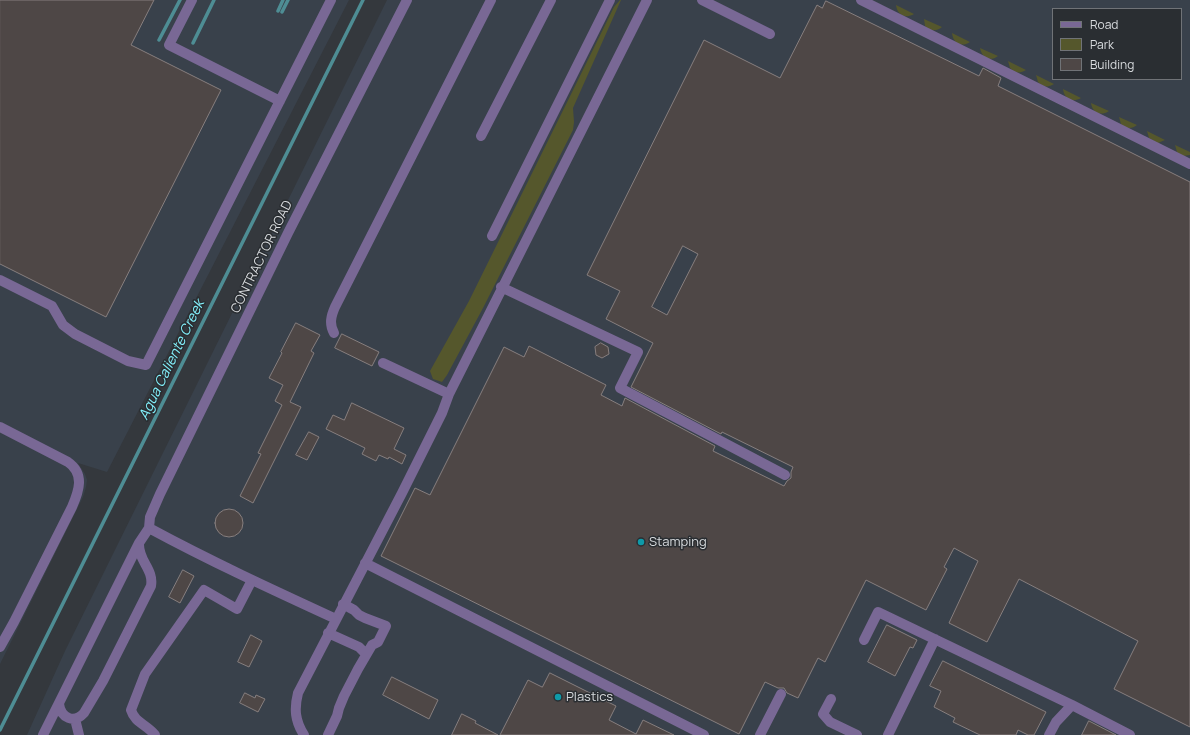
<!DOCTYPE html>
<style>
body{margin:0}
#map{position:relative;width:1190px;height:735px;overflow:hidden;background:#34383d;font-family:Manrope,sans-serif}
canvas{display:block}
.legend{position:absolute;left:1052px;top:8px;width:130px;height:72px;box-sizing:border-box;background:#2a2e32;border:1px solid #707377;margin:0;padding:5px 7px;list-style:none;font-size:12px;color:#d8dbde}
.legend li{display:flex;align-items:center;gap:8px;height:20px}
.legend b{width:20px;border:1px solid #707377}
</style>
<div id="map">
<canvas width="1190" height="735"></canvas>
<ul class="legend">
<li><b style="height:5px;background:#796895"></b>Road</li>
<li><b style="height:11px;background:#55572c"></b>Park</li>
<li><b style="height:11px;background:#4e4746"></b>Building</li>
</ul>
</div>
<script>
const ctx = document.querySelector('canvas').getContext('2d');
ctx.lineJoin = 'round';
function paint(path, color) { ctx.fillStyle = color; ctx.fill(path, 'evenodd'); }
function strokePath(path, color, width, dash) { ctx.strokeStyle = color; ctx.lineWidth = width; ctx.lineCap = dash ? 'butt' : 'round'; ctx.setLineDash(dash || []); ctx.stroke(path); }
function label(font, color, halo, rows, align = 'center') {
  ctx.font = font + ' Manrope,sans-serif'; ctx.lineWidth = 3; ctx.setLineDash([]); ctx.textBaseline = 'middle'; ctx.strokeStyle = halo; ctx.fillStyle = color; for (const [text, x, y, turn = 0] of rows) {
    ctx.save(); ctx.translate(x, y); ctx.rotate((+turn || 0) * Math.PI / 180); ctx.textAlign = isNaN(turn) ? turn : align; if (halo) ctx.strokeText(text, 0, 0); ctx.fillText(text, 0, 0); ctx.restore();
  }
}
paint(new Path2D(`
 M 0,0 L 349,0 L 107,472 L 78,463 L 85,474 L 87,480 L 86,487 L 83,497 L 0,664 Z
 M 387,0 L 1190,0 L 1190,735 L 27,735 L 65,651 ZM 1053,9 L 1181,9 L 1181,79 L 1053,79 Z`), '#39414b');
paint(new Path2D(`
 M 620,0 L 621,0 L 573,108 L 574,122 L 573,130 L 483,308 L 447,375 L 442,382 L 433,379 L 430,371 L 469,301 L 614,7 Z
 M 896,5 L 914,14 C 906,19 897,15 896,5 Z
 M 924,19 L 942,27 C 936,32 930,31 925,26 Z
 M 952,33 L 970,42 C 961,48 953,43 952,33 Z
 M 980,48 L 998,56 C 990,62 982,58 980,48 Z
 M 1008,61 L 1026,70 C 1020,74 1015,73 1010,68 Z
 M 1036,75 L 1054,84 C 1048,88 1043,87 1038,82 Z
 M 1063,89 L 1081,98 C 1073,103 1064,99 1063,89 Z
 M 1091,103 L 1109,111 C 1100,117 1092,112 1091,103 Z
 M 1119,117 L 1137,125 C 1132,129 1126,129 1121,124 Z
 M 1147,131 L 1165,140 L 1158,143 L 1149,138 Z
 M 1175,145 L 1190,152 L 1190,155 L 1183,156 L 1177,152 Z`), '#55572c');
strokePath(new Path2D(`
 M 278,11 L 283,0
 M 282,12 L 288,0
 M 159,40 L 180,0
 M 193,43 L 214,0
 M 0,730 L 363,0`), '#4e8d94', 3.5);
const building = new Path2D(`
 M 0,0 L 154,0 L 131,45 L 221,90 L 106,317 L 0,264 Z
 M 826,1 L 979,76 L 983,68 L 1001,78 L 998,86 L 1190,182 L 1190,727 L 1114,689 L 1138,641 L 1019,579 L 987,642 L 949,623 L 978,561 L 954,548 L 944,567 L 947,569 L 926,610 L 866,580 L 825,662 L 818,658 L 798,698 L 787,693 L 784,688 L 778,688 L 765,682 L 739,734 L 381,556 L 415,488 L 430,495 L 504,347 L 524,357 L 529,346 L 606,385 L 601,395 L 622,406 L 625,398 L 715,446 L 713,451 L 784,486 L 787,481 L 791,478 L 791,472 L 793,467 L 722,432 L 721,434 L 631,387 L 653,343 L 606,319 L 620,291 L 587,275 L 704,40 L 780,78 L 817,5 L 822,8 ZM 683,246 L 698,254 L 667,315 L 652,307 Z
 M 296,323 L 320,335 L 311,351 L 314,353 L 290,402 L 301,407 L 253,503 L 240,496 L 261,454 L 258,453 L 282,405 L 275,401 L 283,385 L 269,378 L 282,353 L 281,352 Z
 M 342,334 L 379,352 L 372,366 L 335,348 Z
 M 601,343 L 608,347 L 609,354 L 602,358 L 596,355 L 595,347 Z
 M 352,403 L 404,428 L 394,449 L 406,455 L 402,464 L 389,457 L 388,459 L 379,455 L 376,461 L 362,454 L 365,448 L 326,429 L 333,415 L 344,420 Z
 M 309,432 L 319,437 L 307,460 L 296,455 Z
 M215 523a14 14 0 1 1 28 0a14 14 0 1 1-28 0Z
 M 183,570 L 194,576 L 180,603 L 169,597 Z
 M 887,625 L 917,640 L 913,648 L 910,647 L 895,676 L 868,662 Z
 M 251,635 L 262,641 L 249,667 L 238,662 Z
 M 943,661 L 1046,712 L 1034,735 L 1028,735 L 1018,730 L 1016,735 L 980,735 L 953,722 L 955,718 L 934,707 L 941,691 L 930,686 Z
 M 550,673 L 616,706 L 609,720 L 636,734 L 643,720 L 674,735 L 500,735 L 528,680 L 542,687 Z
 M 392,677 L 438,700 L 429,719 L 383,695 Z
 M 245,693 L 255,698 L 256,695 L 265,699 L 258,712 L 240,703 Z
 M 462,714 L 476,721 L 475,723 L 498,735 L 452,735 Z
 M 1089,721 L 1116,735 L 1082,735 Z`);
paint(building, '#4e4746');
strokePath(building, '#867e7e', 1);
strokePath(new Path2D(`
 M 192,0 L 169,45 L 280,101
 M 702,0 L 770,34
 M 861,0 L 1190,164
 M 481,136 L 551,0
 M 492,236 L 610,0
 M 0,280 L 52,306 L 63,325 L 75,334 L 128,361 L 146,365 L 331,0
 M 501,287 L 638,352 L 620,388 L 785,475
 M 334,333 C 329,324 331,316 335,307 L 491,0
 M 383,363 L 449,394
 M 0,427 L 68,462 C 85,474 79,491 72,507 L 14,622 L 0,647
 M 149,528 L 150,517 L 160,494 L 288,233 L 407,0
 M 149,528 C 210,561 273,590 336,619
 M 365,563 L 704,735
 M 328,633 L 359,647 L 366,654
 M 864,640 L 878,612 L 1072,705 L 1130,735
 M 831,699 L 823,714 L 830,722 L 857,735
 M 59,704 C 61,718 74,724 84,713 L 103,681 L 151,586 C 154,569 138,561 139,543
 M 75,719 L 79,735
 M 43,735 L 139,543 L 149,528
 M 155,735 C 146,724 135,723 131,710 L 145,674 L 204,590 L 237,609 L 252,580
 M 304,735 C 295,721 294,709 298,693 L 402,493 L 442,413 L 449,394 L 647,0
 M 328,735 L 337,716 L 339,708 L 344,696 L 358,669 L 372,645 L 378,642 L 386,626 L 365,618 L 359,615 L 354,610 L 343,604
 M 760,735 L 781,694
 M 888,735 L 935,639
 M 1049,735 L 1056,722 L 1072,705`), '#796895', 10);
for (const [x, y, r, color] of [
 [641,542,4,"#0f9aa8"],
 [558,697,4,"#0f9aa8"]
]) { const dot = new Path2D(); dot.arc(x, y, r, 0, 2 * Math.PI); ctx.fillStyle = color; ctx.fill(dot); strokePath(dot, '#2a2e32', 1.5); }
label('13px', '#d8dbde', '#2a2e32', [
 ["CONTRACTOR ROAD",262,257,-64]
]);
label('13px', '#d8dbde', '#2a2e32', [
 ["Stamping",649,542],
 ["Plastics",566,697]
], 'left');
label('italic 14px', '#83f1fc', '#2a2e32', [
 ["Agua Caliente Creek",172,360,-64]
]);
</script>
